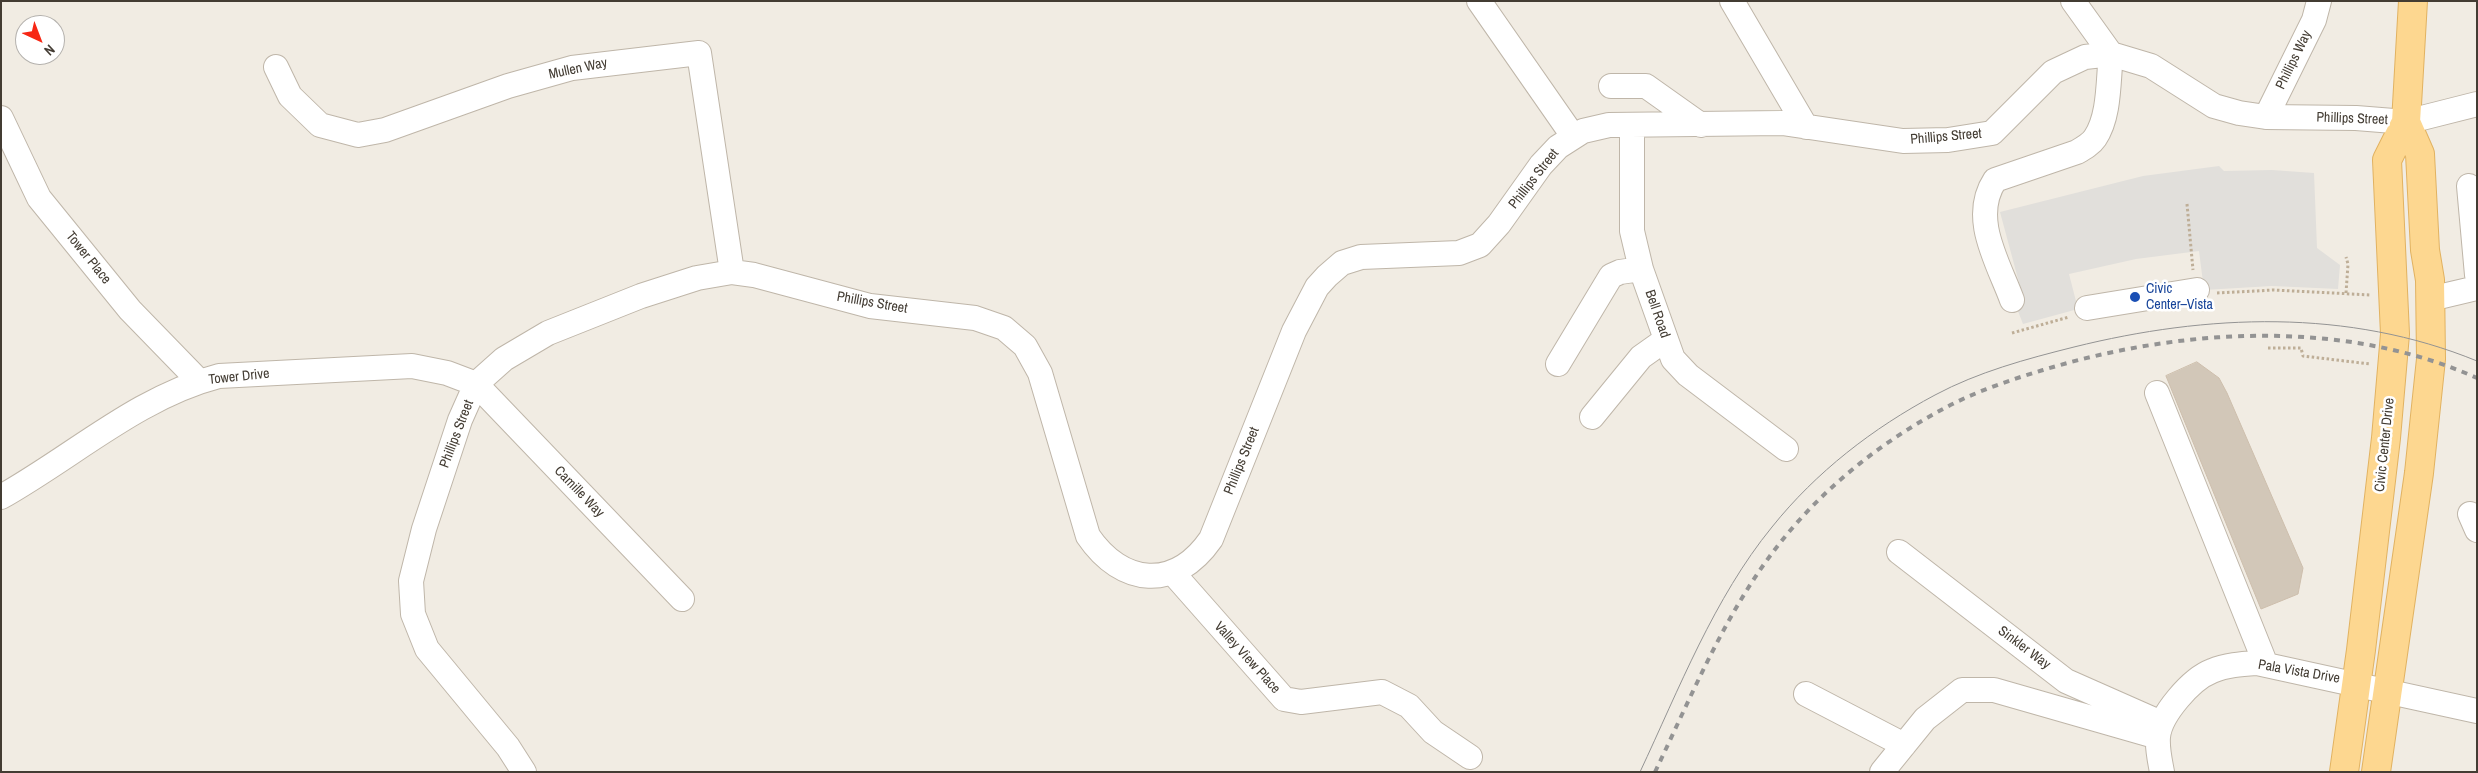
<!DOCTYPE html>
<meta charset="utf-8">
<style>
body{margin:0}
#map{position:relative;width:2478px;height:773px;overflow:hidden;background:#f1ece3;font-family:"Archivo Narrow",sans-serif}
canvas{display:block}
.frame{position:absolute;inset:0;border:2px solid #433c33;pointer-events:none}
.north{position:absolute;left:15px;top:15px;width:50px;height:50px;box-sizing:border-box;background:#fff;border:1px solid #b4b1ad;border-radius:50%;rotate:137deg;font-size:14px;font-weight:700;line-height:20px;text-align:center;color:#433c33}
.north::after{content:'';display:block;margin:auto;width:18px;height:22px;background:#f72714;clip-path:polygon(50% 0,100% 100%,50% 72%,0 100%)}
</style>
<div id="map">
<canvas width="2478" height="773"></canvas>
<div class="frame"></div>
<div class="north">N</div>
</div>
<script>
const ctx = document.querySelector('canvas').getContext('2d');
ctx.lineJoin = 'round';
function paint(path, color) { ctx.fillStyle = color; ctx.fill(path, 'evenodd'); }
function strokePath(path, color, width, dash) { ctx.strokeStyle = color; ctx.lineWidth = width; ctx.lineCap = dash ? 'butt' : 'round'; ctx.setLineDash(dash || []); ctx.stroke(path); }
function label(font, color, halo, rows, align = 'center') {
  ctx.font = font + ' "Archivo Narrow",sans-serif'; ctx.lineWidth = 5; ctx.setLineDash([]); ctx.textBaseline = 'middle'; ctx.strokeStyle = halo; ctx.fillStyle = color; for (const [text, x, y, turn = 0] of rows) {
    ctx.save(); ctx.translate(x, y); ctx.rotate((+turn || 0) * Math.PI / 180); ctx.textAlign = isNaN(turn) ? turn : align; if (halo) ctx.strokeText(text, 0, 0); ctx.fillText(text, 0, 0); ctx.restore();
  }
}
paint(new Path2D(`
 M 2219,166 L 2224,171 L 2272,170 L 2314,173 L 2317,248 L 2340,265 L 2338,289 L 2272,286 L 2204,290 L 2199,251 L 2136,259 L 2069,274 L 2078,309 L 2023,324 L 2016,306 L 2021,290 L 2000,212 L 2143,176 Z`), '#e1dfdb');
const building = new Path2D(`
 M 2197,362 L 2219,378 L 2227,393 L 2303,568 L 2298,594 L 2261,609 L 2166,376 Z`);
paint(building, '#d2c7b8');
strokePath(building, '#cdbeac', 1);
const minor = new Path2D(`
 M 1479,1 L 1573,136
 M 1732,1 L 1806,127
 M 276,67 L 290,96 L 320,125 L 358,135 L 385,130 L 508,86 L 572,68 L 699,53 L 732,272
 M 1611,86 L 1646,86 L 1701,125
 M 2266,117 L 2314,20 L 2319,1
 M 1,118 L 39,198 L 130,310 L 199,381
 M 1632,125 L 1632,231 L 1641,269 L 1673,359 L 1688,375 L 1786,449
 M 2469,186 L 2477,275
 M 2430,299 L 2477,288
 M 2012,300 C 1998,262 1970,218 1995,180 L 2077,152 C 2084,148 2091,144 2095,138 C 2110,116 2108,80 2111,54 L 2073,1
 M 2087,308 L 2197,290
 M 1558,364 L 1611,276 L 1620,272 L 1641,269
 M 2157,393 L 2266,665
 M 1592,417 L 1641,357 L 1665,340
 M 1,497 C 74,456 138,397 219,376 L 412,366 L 447,373 L 476,384 L 682,599
 M 2470,514 L 2477,530
 M 1899,552 L 2066,681 L 2161,723
 M 1172,572 L 1284,699 L 1301,702 L 1382,692 L 1409,706 L 1433,732 L 1470,757
 M 1806,694 L 1904,745
 M 524,772 L 508,747 L 427,649 L 413,614 L 411,581 L 424,529 L 460,420 L 476,384 L 504,359 L 548,333 L 641,296 L 697,278 L 732,272 L 754,275 L 870,306 L 975,318 L 1004,328 L 1025,346 L 1040,373 L 1088,536 C 1122,586 1175,591 1211,539 L 1294,331 L 1317,287 L 1327,276 L 1342,263 L 1361,257 L 1459,253 L 1480,245 L 1499,224 L 1541,165 L 1558,147 L 1583,131 L 1609,125 L 1782,123 L 1903,141 L 1948,140 L 1992,133 L 2053,72 L 2085,57 L 2111,54 L 2151,66 L 2214,106 L 2239,113 L 2266,117 L 2356,118 L 2406,122 L 2477,104
 M 1882,772 L 1925,719 L 1962,690 L 1994,690 L 2158,737
 M 2162,772 C 2160,761 2157,749 2158,737 C 2160,715 2191,679 2212,671 C 2226,665 2242,664 2257,663 L 2477,711`);
const major = new Path2D(`
 M 2344,772 L 2361,650 L 2386,438 L 2395,334 L 2387,160 L 2406,122 L 2413,1
 M 2376,772 L 2419,473 L 2431,359 L 2430,280 L 2425,250 L 2420,154 L 2406,122`);
strokePath(minor, '#bfb6a9', 26);
strokePath(major, '#e1b261', 30);
strokePath(new Path2D(`
 M 2187,204 L 2193,270
 M 2217,293 L 2274,290 L 2371,295
 M 2346,293 L 2348,264 L 2346,257
 M 2012,333 L 2069,317
 M 2268,348 L 2301,348 L 2303,356 L 2370,364`), '#beae97', 3, [2.5, 2.5]);
strokePath(minor, '#fff', 24);
strokePath(major, '#fdd790', 28);
strokePath(new Path2D(`
 M 1640,772 C 1679,689 1714,598 1772,527 C 1816,472 1873,428 1935,395 C 1978,372 2026,359 2074,347 C 2207,314 2348,308 2477,361`), '#939393', 1);
strokePath(new Path2D(`
 M 1655,772 C 1693,693 1728,606 1784,538 C 1827,485 1883,441 1943,409 C 1974,392 2010,380 2043,370 C 2181,328 2343,318 2477,378`), '#939393', 4, [6, 6]);
for (const [x, y, r, color] of [
 [2135,297,6,"#1a4fb4"]
]) { const dot = new Path2D(); dot.arc(x, y, r, 0, 2 * Math.PI); ctx.fillStyle = color; ctx.fill(dot); strokePath(dot, '#fff', 2); }
label('14px', '#433c33', '#fff', [
 ["Phillips Way",2294,60,-64],
 ["Mullen Way",578,69,-12],
 ["Phillips Street",2352,119,2],
 ["Phillips Street",1946,137,-5],
 ["Phillips Street",1534,179,-52],
 ["Tower Place",88,258,51],
 ["Phillips Street",872,303,10],
 ["Bell Road",1657,314,71],
 ["Tower Drive",239,377,-6],
 ["Phillips Street",457,434,-69],
 ["Civic Center Drive",2385,445,-84],
 ["Phillips Street",1242,461,-68],
 ["Camille Way",579,492,46],
 ["Sinkler Way",2024,648,37],
 ["Valley View Place",1247,658,48],
 ["Pala Vista Drive",2299,672,10]
]);
label('14px', '#164399', '#fff', [
 ["Civic",2146,289],
 ["Center–Vista",2146,305]
], 'left');
</script>
